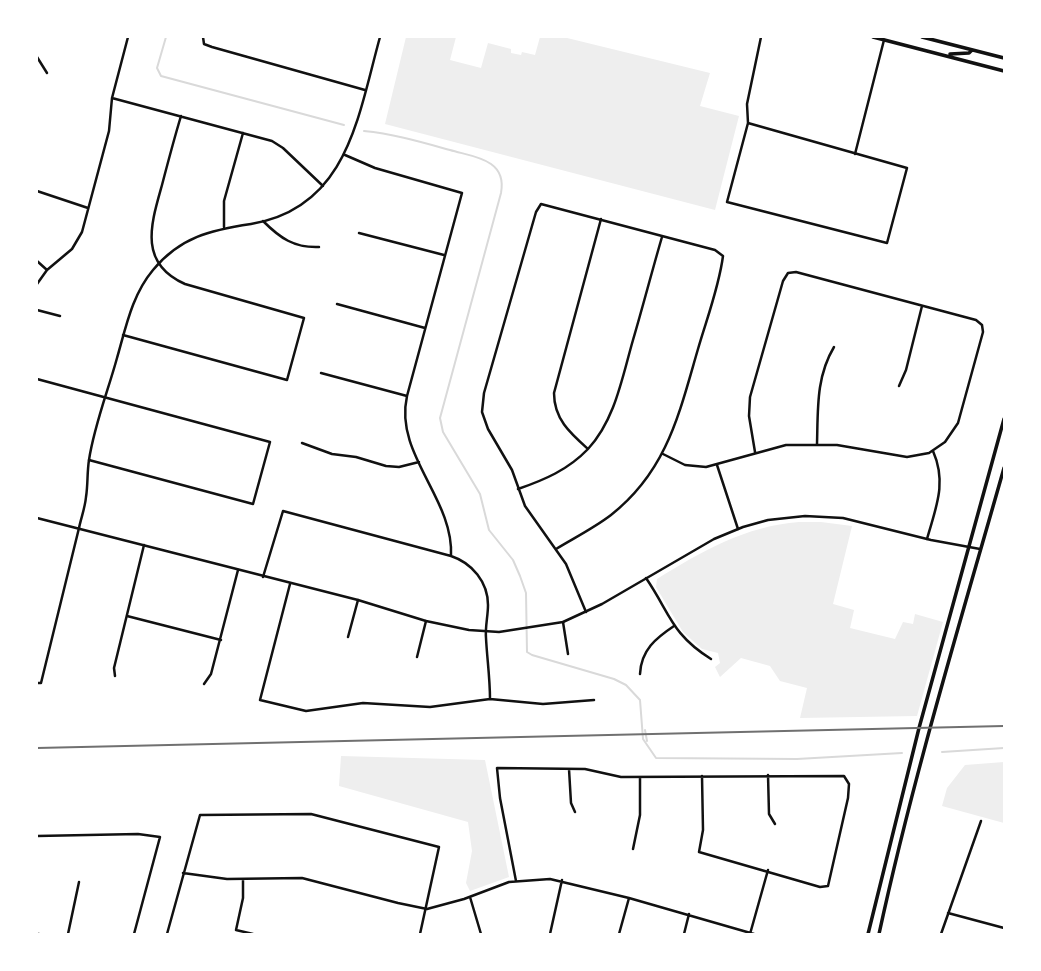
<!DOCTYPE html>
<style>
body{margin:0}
#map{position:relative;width:1041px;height:971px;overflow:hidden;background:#fff;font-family:"Source Sans 3",sans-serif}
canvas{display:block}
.frame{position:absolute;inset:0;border:38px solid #fff;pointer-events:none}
</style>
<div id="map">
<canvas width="1041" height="971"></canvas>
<div class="frame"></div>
</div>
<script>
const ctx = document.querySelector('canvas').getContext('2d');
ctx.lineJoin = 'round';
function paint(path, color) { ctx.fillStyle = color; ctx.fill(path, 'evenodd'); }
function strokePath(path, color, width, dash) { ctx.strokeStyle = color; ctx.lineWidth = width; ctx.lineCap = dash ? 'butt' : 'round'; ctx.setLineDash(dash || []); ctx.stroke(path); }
paint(new Path2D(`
 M 406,37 L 456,37 L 450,60 L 481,68 L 488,43 L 511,49 L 511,53 L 521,55 L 522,52 L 535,55 L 540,37 L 563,37 L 710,73 L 700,106 L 739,116 L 715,210 L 385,124 Z
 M 799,522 L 821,522 L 852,526 L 833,604 L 854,610 L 850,628 L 895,639 L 903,622 L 913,624 L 915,614 L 943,622 L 917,716 L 800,718 L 807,688 L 780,681 L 770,666 L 741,658 L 720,677 L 715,667 L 720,663 L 718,653 L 702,649 L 683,632 L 656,587 L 657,579 C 702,551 746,526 799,522 Z
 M 341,756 L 485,760 L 509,877 L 470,891 L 466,883 L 472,851 L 468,822 L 339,786 Z
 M 1004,762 L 1004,823 L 942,806 L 947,788 L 965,765 Z`), '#eee');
strokePath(new Path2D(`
 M 166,37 L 157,68 L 161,76 L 344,125
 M 364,131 C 394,134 421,142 450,150 C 463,154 480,156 491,164 C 501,171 503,182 501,193 L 440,418 L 443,432 L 480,494 L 489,530 L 513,560 L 520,576 L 526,593 L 527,652 L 532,655 L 614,679 L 626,685 L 640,700 L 643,739 L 656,758 L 797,759 L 902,753
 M 645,730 L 647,741
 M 942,752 L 1004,748`), '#d9d9d9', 2);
strokePath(new Path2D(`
 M 203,37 L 204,44 L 212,47 L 365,90
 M 37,57 L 47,73
 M 112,98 L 272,141 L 283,148 L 323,186
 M 748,123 L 907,168 L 887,243 L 727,202 L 748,123 L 747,104 L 761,37
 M 855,154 L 884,40
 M 345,155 L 375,168 L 462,193 L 407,396 C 394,455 454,498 451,556
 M 37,191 L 88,208
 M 263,221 C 280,238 294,248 319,247
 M 224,227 L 224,201 L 243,133
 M 359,233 L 444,255
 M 37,261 L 47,270
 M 37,284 L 47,270 L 72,249 L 82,232 L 109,131 L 112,98 L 128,37
 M 337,304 L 425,328
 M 37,310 L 60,316
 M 123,335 L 287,380 L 304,318 L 185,284 C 138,263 151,224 162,185 C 168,162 174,139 181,116
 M 321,373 L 407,396
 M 37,379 L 270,442 L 253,504 L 89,460
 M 899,386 L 906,370 L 922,306
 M 302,443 L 332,454 L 356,457 L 386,466 L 399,467 L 419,462
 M 817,444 C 818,409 816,377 834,347
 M 588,449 C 570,433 554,419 554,393 L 601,219
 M 663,454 L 685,465 L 706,467 L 786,445 L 837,445 L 907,457 L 929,453 L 945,442 L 958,423 L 983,332 L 982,325 L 976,320 L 796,272 L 788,273 L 783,281 L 750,397 L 749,416 L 755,452
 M 717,465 L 738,529
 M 518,489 C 544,480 568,470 588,449 C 615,420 622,378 633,340 C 643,306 652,271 662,237
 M 927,539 C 936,507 947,483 933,451
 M 556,549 C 574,538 594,528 611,515 C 667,471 679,414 698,349 C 707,318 719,287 723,256 L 715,250 L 541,204 L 536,212 L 484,393 L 482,412 L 488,429 L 512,470 L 525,506 L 566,564 L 586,612
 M 263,577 L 283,511 L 451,556 C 472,563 488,582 488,605 C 488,616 485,627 486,638 C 487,658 490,678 490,699
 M 646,578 C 670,613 671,634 711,659
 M 290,584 L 260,700 L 306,711 L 363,703 L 430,707 L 490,699 L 543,704 L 594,700
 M 127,616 L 221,640
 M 563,622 L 568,654
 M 348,637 L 358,600
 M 417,657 L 426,621
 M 640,674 C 641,650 656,638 674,626
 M 115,676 L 114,668 L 144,545
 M 37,683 L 41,683 L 79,528
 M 204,684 L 211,674 L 238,570
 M 569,769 L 571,803 L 575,812
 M 768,775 L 769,814 L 775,824
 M 37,836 L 138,834 L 160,837 L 134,934
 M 633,849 L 640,815 L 640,777
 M 183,873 L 227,879 L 302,878 L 398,903 L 427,909 L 464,899 L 509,882 L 550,879 L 629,898 L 754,934
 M 243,879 L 243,898 L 236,930 L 253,934
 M 516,881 L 500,798 L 497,768 L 585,769 L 621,777 L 844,776 L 849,784 L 848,798 L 828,886 L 820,887 L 699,852 L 703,830 L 702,776
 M 470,897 L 481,934
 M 948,913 L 1004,928
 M 37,934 L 39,934
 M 68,934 L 79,882
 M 167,934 L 200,815 L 311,814 L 439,847 L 420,934
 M 550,934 L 562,880
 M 619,934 L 629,898
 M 684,934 L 689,914
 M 750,934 L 768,870
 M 941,934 L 981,821`), '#111', 2.5);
strokePath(new Path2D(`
 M 37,518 L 358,600 L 426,621 L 469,630 L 499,632 L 563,622 L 602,604 L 714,539 L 743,527 L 768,520 L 805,516 L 843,518 L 931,540 L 980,549
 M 79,528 C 81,518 85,508 86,497 C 88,485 87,472 89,460 C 94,426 108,391 117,358 C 126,327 132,295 153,270 C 180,237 211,230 251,224 C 348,208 358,116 380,37`), '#111', 2.5);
strokePath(new Path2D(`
 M 868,934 L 919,728 L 1004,419
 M 879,934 C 913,777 960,623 1004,468`), '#111', 3.5);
strokePath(new Path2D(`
 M 873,37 L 1004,71
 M 922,37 L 1004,58
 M 950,54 L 969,53 L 972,50`), '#111', 3.5);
strokePath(new Path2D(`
 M 37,748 L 1004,726`), '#707070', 2);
</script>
